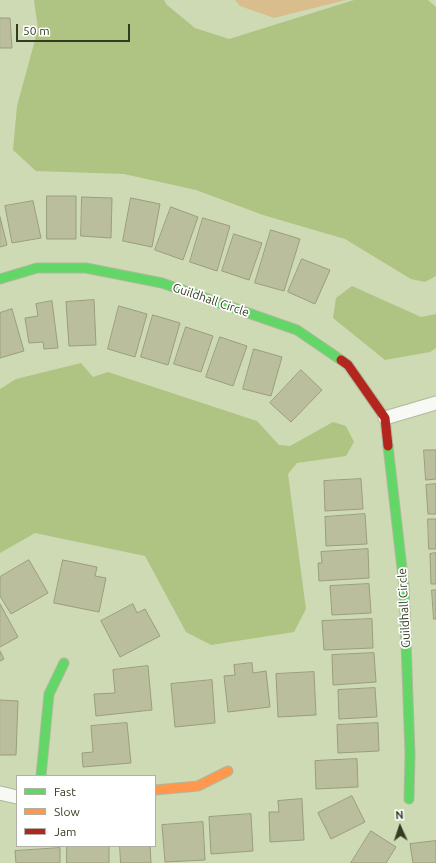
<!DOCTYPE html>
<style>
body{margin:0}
#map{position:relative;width:436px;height:863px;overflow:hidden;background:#cddab4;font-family:Ubuntu,sans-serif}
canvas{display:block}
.legend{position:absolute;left:16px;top:775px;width:140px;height:72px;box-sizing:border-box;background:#fff;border:1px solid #adb1a6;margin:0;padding:5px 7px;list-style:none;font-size:12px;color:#333c20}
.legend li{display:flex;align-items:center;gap:8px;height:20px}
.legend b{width:20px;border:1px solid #adb1a6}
.north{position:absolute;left:380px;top:807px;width:40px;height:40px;-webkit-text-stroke:3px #fff;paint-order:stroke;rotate:357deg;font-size:11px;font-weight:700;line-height:16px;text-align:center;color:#333c20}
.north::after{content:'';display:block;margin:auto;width:14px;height:18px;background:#333c20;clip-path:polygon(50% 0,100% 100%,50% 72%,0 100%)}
.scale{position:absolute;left:16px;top:24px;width:114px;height:18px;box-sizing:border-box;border:2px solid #333c20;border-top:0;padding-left:5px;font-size:12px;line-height:14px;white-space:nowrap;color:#333c20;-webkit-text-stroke:3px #fff;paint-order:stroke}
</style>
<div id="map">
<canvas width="436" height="863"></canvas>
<ul class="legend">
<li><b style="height:5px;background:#63d668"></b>Fast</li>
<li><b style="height:5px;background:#ff974d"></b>Slow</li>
<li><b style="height:5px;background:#b3261e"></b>Jam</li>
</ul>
<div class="north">N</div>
<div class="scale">50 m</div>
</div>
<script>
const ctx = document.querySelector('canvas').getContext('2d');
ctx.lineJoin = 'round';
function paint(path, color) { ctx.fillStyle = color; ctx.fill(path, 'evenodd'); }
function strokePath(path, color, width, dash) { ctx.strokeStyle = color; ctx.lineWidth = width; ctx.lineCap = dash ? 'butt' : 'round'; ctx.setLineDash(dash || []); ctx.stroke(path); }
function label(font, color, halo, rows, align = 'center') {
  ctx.font = font + ' Ubuntu,sans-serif'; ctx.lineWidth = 3.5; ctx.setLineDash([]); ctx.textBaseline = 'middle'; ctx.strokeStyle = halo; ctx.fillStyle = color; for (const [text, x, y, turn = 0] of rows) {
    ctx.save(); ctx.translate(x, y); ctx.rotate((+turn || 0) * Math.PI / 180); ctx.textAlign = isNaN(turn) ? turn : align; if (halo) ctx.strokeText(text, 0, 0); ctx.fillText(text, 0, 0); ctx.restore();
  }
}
paint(new Path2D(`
 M 235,0 L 346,0 L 274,18 L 240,6 Z`), '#dabd8c');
paint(new Path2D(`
 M 34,0 L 164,0 L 167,5 L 195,28 L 229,39 L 354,0 L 428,0 L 436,7 L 436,276 L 425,282 L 411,279 L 345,239 L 263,215 L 196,190 L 124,174 L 36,171 L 13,150 L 17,106 L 38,29 Z
 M 352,286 L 421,317 L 436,314 L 436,348 L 430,352 L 385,360 L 333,318 L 336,298 Z
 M 81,363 L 93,377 L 108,372 L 257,421 L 279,445 L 290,446 L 333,422 L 346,426 L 354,442 L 346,456 L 297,463 L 288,474 L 306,609 L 294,632 L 211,645 L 186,632 L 145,556 L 35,533 L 0,553 L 0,389 L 16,379 Z`), '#afc482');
const building = new Path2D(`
 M 0,18 L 10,18 L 12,48 L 0,48 Z
 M 47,196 L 76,196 L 76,239 L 47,239 Z
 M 82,197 L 112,198 L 111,238 L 81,236 Z
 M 131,198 L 160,204 L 152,247 L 123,241 Z
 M 33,201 L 41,238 L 12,243 L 5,206 Z
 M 171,207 L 198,217 L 183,260 L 155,250 Z
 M 0,217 L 7,245 L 0,247 Z
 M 203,218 L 230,226 L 217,271 L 190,262 Z
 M 271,230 L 300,239 L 284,291 L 255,283 Z
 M 234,234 L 262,243 L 249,280 L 222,271 Z
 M 302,259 L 330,270 L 315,304 L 288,292 Z
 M 94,300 L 96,345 L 69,346 L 66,302 Z
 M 52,301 L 58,348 L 44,349 L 43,342 L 29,343 L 25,318 L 38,316 L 36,304 Z
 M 119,306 L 147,314 L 135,357 L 108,349 Z
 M 12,309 L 24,351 L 0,358 L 0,313 Z
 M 153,315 L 180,323 L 168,365 L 141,357 Z
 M 186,327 L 213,336 L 201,372 L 174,364 Z
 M 220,337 L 247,346 L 233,386 L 206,377 Z
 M 254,349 L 282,357 L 271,396 L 243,389 Z
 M 301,370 L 322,390 L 291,422 L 270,403 Z
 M 424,450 L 436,450 L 436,479 L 426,480 Z
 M 361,479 L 363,509 L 325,511 L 324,481 Z
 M 436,484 L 436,514 L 428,514 L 426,485 Z
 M 365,514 L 367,544 L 326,546 L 325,517 Z
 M 428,519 L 436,519 L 436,549 L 429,549 Z
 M 368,549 L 369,578 L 319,581 L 318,563 L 322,563 L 321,552 Z
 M 436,553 L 436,584 L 431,584 L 430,554 Z
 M 29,560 L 48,593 L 11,614 L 0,596 L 0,577 Z
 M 63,560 L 97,567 L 95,576 L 106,578 L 99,612 L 54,603 Z
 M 369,584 L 371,613 L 332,615 L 330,586 Z
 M 432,590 L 436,590 L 436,619 L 434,619 Z
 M 0,604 L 18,637 L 0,647 Z
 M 133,604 L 137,613 L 145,609 L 160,636 L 120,657 L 101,621 Z
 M 372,619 L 373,648 L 324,650 L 322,621 Z
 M 0,651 L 4,659 L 0,661 Z
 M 374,653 L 376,682 L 333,685 L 332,655 Z
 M 252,663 L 253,673 L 266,671 L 270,707 L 228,712 L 224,676 L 235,675 L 234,665 Z
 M 148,666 L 152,710 L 96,716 L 94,694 L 115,693 L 113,670 Z
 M 314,672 L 316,715 L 278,717 L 276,674 Z
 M 212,680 L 215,723 L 175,727 L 171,684 Z
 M 375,688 L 377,717 L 339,719 L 338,690 Z
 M 0,700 L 18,701 L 16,755 L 0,755 Z
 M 127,723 L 131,763 L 83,767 L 82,753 L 93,752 L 91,726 Z
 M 378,723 L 379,751 L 338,753 L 337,725 Z
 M 357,759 L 358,787 L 316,789 L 315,761 Z
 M 352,796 L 365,822 L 331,839 L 318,813 Z
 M 302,799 L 304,840 L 270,842 L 269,812 L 279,812 L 278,801 Z
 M 251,814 L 253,851 L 211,854 L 209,817 Z
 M 203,822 L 205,860 L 165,862 L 162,825 Z
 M 371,831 L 396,847 L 386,863 L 351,863 Z
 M 436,841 L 436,863 L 413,863 L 410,844 Z
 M 67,846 L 109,846 L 109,863 L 67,863 Z
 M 120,846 L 150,846 L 151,863 L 121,863 Z
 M 60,848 L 60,863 L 16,863 L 15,851 Z`);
paint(building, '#babe9c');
strokePath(building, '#999d7e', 1);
const street = new Path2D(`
 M 385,418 L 436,403
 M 0,793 L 17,797`);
const fast = new Path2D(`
 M 0,279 L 37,268 L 86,268 L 162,283 L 297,330 L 341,360
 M 388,446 L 404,586 L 410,754 L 409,799
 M 41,776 L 49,694 L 64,663`);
const slow = new Path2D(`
 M 155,790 L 198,786 L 228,771`);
const jam = new Path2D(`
 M 341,360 L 348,365 L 385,418 L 388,446`);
strokePath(street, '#aeb99a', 15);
strokePath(fast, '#aeb99a', 11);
strokePath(slow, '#aeb99a', 11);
strokePath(jam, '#aeb99a', 11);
strokePath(street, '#f8f9f4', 13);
strokePath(fast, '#63d668', 9);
strokePath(slow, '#ff974d', 9);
strokePath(jam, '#b3261e', 9);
label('12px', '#333c20', '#fff', [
 ["Guildhall Circle",211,300,19],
 ["Guildhall Circle",404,608,-93]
]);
</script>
